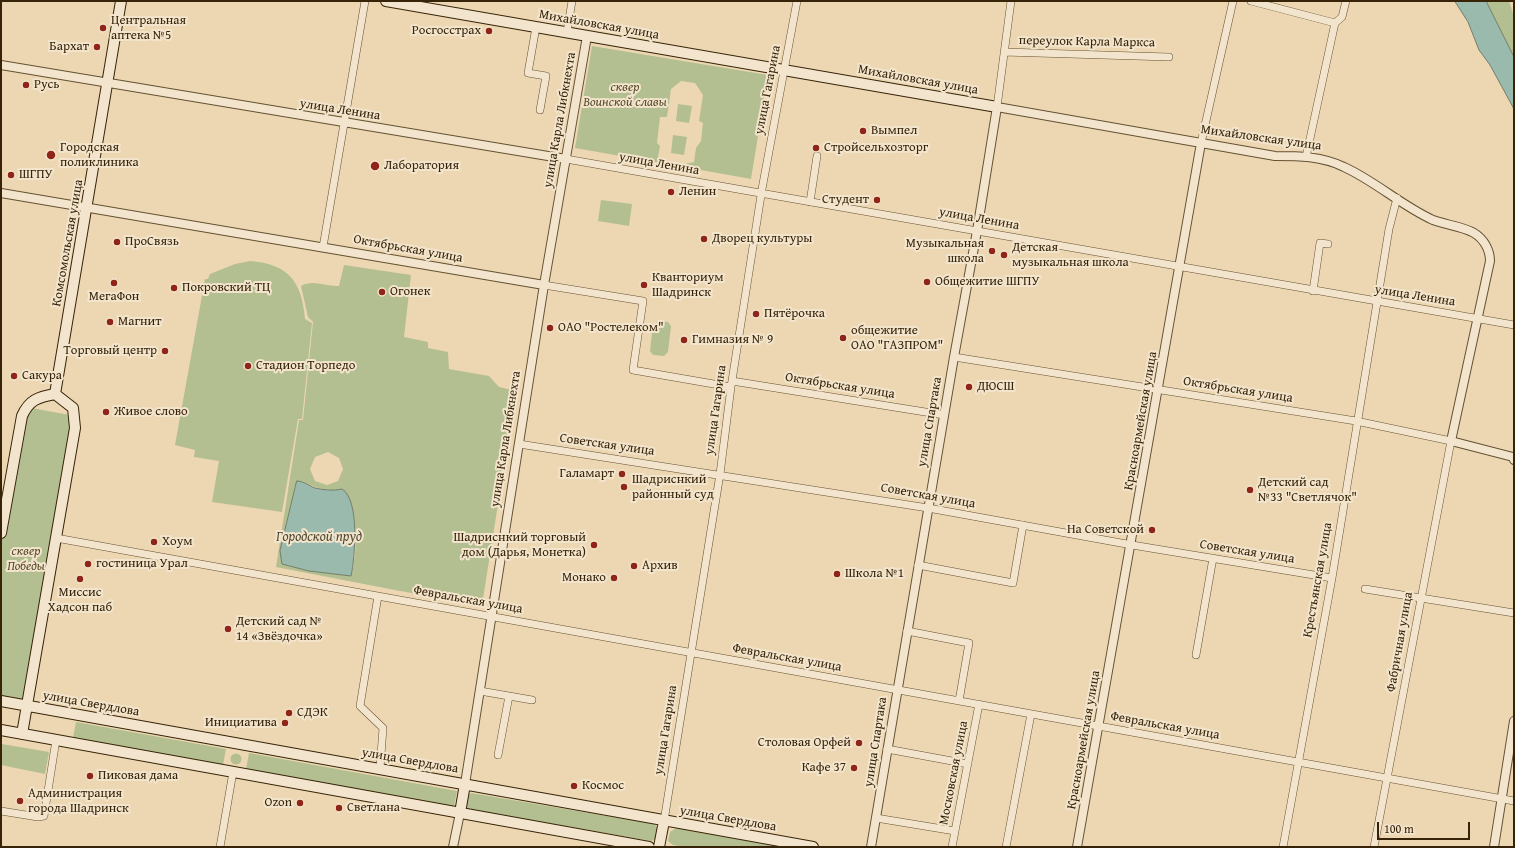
<!DOCTYPE html>
<meta charset="utf-8">
<style>
body{margin:0}
#map{position:relative;width:1515px;height:848px;overflow:hidden;background:#edd7b2;font-family:"Gentium Book Plus",serif}
canvas{display:block}
.frame{position:absolute;inset:0;border:2px solid #372408;pointer-events:none}
.scale{position:absolute;left:1377px;top:822px;width:93px;height:18px;box-sizing:border-box;border:2px solid #372408;border-top:0;padding-left:5px;font-size:12px;line-height:14px;white-space:nowrap;color:#372408;-webkit-text-stroke:3px #f3e5cd;paint-order:stroke}
</style>
<div id="map">
<canvas width="1515" height="848"></canvas>
<div class="frame"></div>
<div class="scale">100 m</div>
</div>
<script>
const ctx = document.querySelector('canvas').getContext('2d');
ctx.lineJoin = 'round';
function paint(path, color) { ctx.fillStyle = color; ctx.fill(path, 'evenodd'); }
function strokePath(path, color, width, dash) { ctx.strokeStyle = color; ctx.lineWidth = width; ctx.lineCap = dash ? 'butt' : 'round'; ctx.setLineDash(dash || []); ctx.stroke(path); }
function label(font, color, halo, rows, align = 'center') {
  ctx.font = font + ' "Gentium Book Plus",serif'; ctx.lineWidth = 4; ctx.setLineDash([]); ctx.textBaseline = 'middle'; ctx.strokeStyle = halo; ctx.fillStyle = color; for (const [text, x, y, turn = 0] of rows) {
    ctx.save(); ctx.translate(x, y); ctx.rotate((+turn || 0) * Math.PI / 180); ctx.textAlign = isNaN(turn) ? turn : align; if (halo) ctx.strokeText(text, 0, 0); ctx.fillText(text, 0, 0); ctx.restore();
  }
}
paint(new Path2D(`
 M 1486,1 L 1509,1 L 1514,16 L 1514,57 Z
 M 592,46 L 768,75 L 751,179 L 684,167 L 685,164 L 694,162 L 696,148 L 701,141 L 703,123 L 699,121 L 703,95 L 695,83 L 681,81 L 671,89 L 667,117 L 660,117 L 657,143 L 660,146 L 658,157 L 666,161 L 666,164 L 575,148 Z
 M 678,104 L 692,106 L 689,123 L 676,121 Z
 M 673,135 L 687,137 L 684,155 L 671,153 Z
 M 601,200 L 632,204 L 629,226 L 598,221 Z
 M 250,261 C 289,264 302,282 305,319 L 312,323 L 302,419 L 298,419 L 282,512 L 212,502 L 219,461 L 194,457 L 195,450 L 175,445 L 205,279 L 208,279 L 210,274 L 235,264 Z
 M 344,265 L 411,275 L 404,337 L 428,342 L 428,348 L 448,352 L 449,369 L 489,376 L 499,387 L 516,391 L 482,605 L 400,591 L 276,567 L 299,420 L 303,420 L 313,322 L 308,317 L 301,286 C 313,279 326,287 339,286 ZM 328,452 L 339,458 L 343,469 L 338,481 L 327,485 L 315,481 L 310,469 L 315,457 ZM 302,481 C 315,488 327,492 342,489 C 359,509 358,552 351,576 L 309,571 L 282,564 C 279,536 293,512 295,485 Z
 M 658,321 L 668,322 L 671,326 L 668,352 L 664,356 L 653,355 L 650,351 L 653,325 Z
 M 26,407 L 75,416 L 27,705 L 1,701 L 1,533 Z
 M 76,722 L 226,749 L 223,765 L 73,738 Z
 M 2,744 L 49,752 L 45,774 L 1,765 Z
 M 249,753 L 457,791 L 454,807 L 246,769 Z
 M230.5 759a5.5 5.5 0 1 1 11 0a5.5 5.5 0 1 1-11 0Z
 M 471,793 L 654,824 L 659,829 L 657,839 L 651,841 L 468,809 L 466,806 L 468,795 Z
 M 676,828 L 782,847 L 684,847 L 673,845 L 668,841 L 670,832 Z`), '#b3bf90');
const water = new Path2D(`
 M 1455,1 L 1486,1 L 1514,57 L 1514,109 L 1490,65 L 1479,50 L 1468,22 Z
 M 297,481 C 304,481 309,486 315,488 C 324,490 333,491 342,489 C 360,500 355,558 351,576 L 309,571 L 282,564 L 280,551 Z`);
paint(water, '#99baac');
strokePath(water, '#727e6a', 1);
const minor = new Path2D(`
 M 1251,1 L 1335,23
 M 536,27 L 528,73 L 546,76 L 540,110
 M 567,32 L 572,1
 M 1004,52 L 1169,57
 M 997,107 L 1011,1
 M 1201,143 L 1233,1
 M 1306,157 L 1335,23 L 1342,17 L 1346,1
 M 566,159 L 1514,325
 M 810,202 L 817,156
 M 323,247 L 365,1
 M 544,285 L 643,301 L 633,370 L 731,387
 M 1313,291 L 1320,243 L 1328,244
 M 954,357 L 1356,421 L 1451,441 L 1374,847
 M 732,381 L 944,415
 M 519,444 L 928,508 L 1132,545 L 1332,578
 M 56,538 L 1514,801
 M 918,565 L 1013,583 L 1023,525
 M 1365,589 L 1514,613
 M 378,596 L 360,706 L 383,728 L 380,768
 M 907,631 L 969,643 L 959,701
 M 1196,655 L 1213,558
 M 480,691 L 532,700
 M 887,749 L 968,764
 M 498,755 L 509,696
 M 1,811 L 38,817 L 44,816 L 56,740
 M 876,818 L 955,831
 M 664,821 L 720,474 L 731,387 L 762,189 L 797,1
 M 220,847 L 233,772
 M 952,847 L 979,704
 M 1006,847 L 1031,714
 M 1283,847 L 1332,578 L 1389,229 L 1397,198`);
const tertiary = new Path2D(`
 M 1,65 L 566,159
 M 1,193 L 544,285
 M 465,784 L 544,285 L 587,36
 M 453,847 L 460,813
 M 871,847 L 954,357 L 977,231 L 997,107 L 1275,156 C 1298,156 1322,156 1344,167 C 1375,181 1402,206 1433,220 C 1446,225 1462,226 1474,233 C 1484,239 1490,250 1490,261 L 1451,441 L 1513,457 L 1514,460
 M 1077,847 L 1201,143
 M 1494,847 L 1514,721`);
const secondary = new Path2D(`
 M 386,1 L 997,107
 M 55,394 L 121,1
 M 1,533 L 22,416 C 29,400 38,397 55,394 L 73,408 L 75,428 L 22,734
 M 1,701 L 813,847
 M 1,730 L 649,847
 M 460,813 L 465,784
 M 659,847 L 664,821`);
strokePath(minor, '#645132', 8);
strokePath(tertiary, '#645132', 10);
strokePath(secondary, '#372408', 12);
strokePath(minor, '#f3e5cd', 7);
strokePath(tertiary, '#f3e5cd', 8);
strokePath(secondary, '#f3e5cd', 10);
for (const [x, y, r, color] of [
 [103,28,4,"#8f2418"],
 [489,31,4,"#8f2418"],
 [97,47,4,"#8f2418"],
 [26,85,4,"#8f2418"],
 [863,131,4,"#8f2418"],
 [816,148,4,"#8f2418"],
 [51,155,5,"#8f2418"],
 [375,166,5,"#8f2418"],
 [11,175,4,"#8f2418"],
 [671,192,4,"#8f2418"],
 [877,200,4,"#8f2418"],
 [704,239,4,"#8f2418"],
 [117,242,4,"#8f2418"],
 [992,251,4,"#8f2418"],
 [1004,255,4,"#8f2418"],
 [927,282,4,"#8f2418"],
 [114,283,4,"#8f2418"],
 [644,285,4,"#8f2418"],
 [174,288,4,"#8f2418"],
 [382,292,4,"#8f2418"],
 [756,314,4,"#8f2418"],
 [110,322,4,"#8f2418"],
 [550,328,4,"#8f2418"],
 [843,338,4,"#8f2418"],
 [684,340,4,"#8f2418"],
 [165,351,4,"#8f2418"],
 [248,366,4,"#8f2418"],
 [14,376,4,"#8f2418"],
 [969,387,4,"#8f2418"],
 [106,412,4,"#8f2418"],
 [622,474,4,"#8f2418"],
 [624,487,4,"#8f2418"],
 [1250,490,4,"#8f2418"],
 [1152,530,4,"#8f2418"],
 [154,542,4,"#8f2418"],
 [594,545,4,"#8f2418"],
 [88,564,4,"#8f2418"],
 [634,566,4,"#8f2418"],
 [837,574,4,"#8f2418"],
 [614,578,4,"#8f2418"],
 [80,579,4,"#8f2418"],
 [228,629,4,"#8f2418"],
 [289,713,4,"#8f2418"],
 [285,723,4,"#8f2418"],
 [859,743,4,"#8f2418"],
 [854,768,4,"#8f2418"],
 [90,776,4,"#8f2418"],
 [574,786,4,"#8f2418"],
 [20,801,4,"#8f2418"],
 [300,803,4,"#8f2418"],
 [339,808,4,"#8f2418"]
]) { const dot = new Path2D(); dot.arc(x, y, r, 0, 2 * Math.PI); ctx.fillStyle = color; ctx.fill(dot); strokePath(dot, '#f3e5cd', 1.5); }
label('13px', '#372408', '#f3e5cd', [
 ["Центральная",111,21],
 ["аптека №5",111,36],
 ["Росгосстрах",481,31,"right"],
 ["Бархат",89,47,"right"],
 ["Русь",34,85],
 ["Вымпел",871,131],
 ["Городская",60,148],
 ["поликлиника",60,163],
 ["Стройсельхозторг",824,148],
 ["Лаборатория",384,166],
 ["ШГПУ",19,175],
 ["Ленин",679,192],
 ["Студент",869,200,"right"],
 ["Дворец культуры",712,239],
 ["ПроСвязь",125,242],
 ["Музыкальная",984,244,"right"],
 ["школа",984,259,"right"],
 ["Детская",1012,248],
 ["музыкальная школа",1012,263],
 ["Кванториум",652,278],
 ["Шадринск",652,293],
 ["Общежитие ШГПУ",935,282],
 ["Покровский ТЦ",182,288],
 ["Огонек",390,292],
 ["МегаФон",114,297,"center"],
 ["Пятёрочка",764,314],
 ["Магнит",118,322],
 ["ОАО \"Ростелеком\"",558,328],
 ["общежитие",851,331],
 ["ОАО \"ГАЗПРОМ\"",851,346],
 ["Гимназия № 9",692,340],
 ["Торговый центр",157,351,"right"],
 ["Стадион Торпедо",256,366],
 ["Сакура",22,376],
 ["ДЮСШ",977,387],
 ["Живое слово",114,412],
 ["Галамарт",614,474,"right"],
 ["Шадриснкий",632,480],
 ["районный суд",632,495],
 ["Детский сад",1258,483],
 ["№33 \"Светлячок\"",1258,498],
 ["На Советской",1144,530,"right"],
 ["Шадриснкий торговый",586,538,"right"],
 ["дом (Дарья, Монетка)",586,553,"right"],
 ["Хоум",162,542],
 ["гостиница Урал",96,564],
 ["Архив",642,566],
 ["Школа №1",845,574],
 ["Монако",606,578,"right"],
 ["Миссис",80,593,"center"],
 ["Хадсон паб",80,608,"center"],
 ["Детский сад №",236,622],
 ["14 «Звёздочка»",236,637],
 ["СДЭК",297,713],
 ["Инициатива",277,723,"right"],
 ["Столовая Орфей",851,743,"right"],
 ["Кафе 37",846,768,"right"],
 ["Пиковая дама",98,776],
 ["Космос",582,786],
 ["Администрация",28,794],
 ["города Шадринск",28,809],
 ["Ozon",292,803,"right"],
 ["Светлана",347,808]
], 'left');
label('13px', '#372408', '#f3e5cd', [
 ["Михайловская улица",599,25,10],
 ["переулок Карла Маркса",1087,42,1],
 ["Михайловская улица",918,80,10],
 ["улица Гагарина",768,90,-79],
 ["улица Ленина",340,110,9],
 ["улица Карла Либкнехта",560,120,-80],
 ["Михайловская улица",1261,138,8],
 ["улица Ленина",659,164,10],
 ["улица Ленина",979,219,10],
 ["Комсомольская улица",68,243,-80],
 ["Октябрьская улица",408,249,10],
 ["улица Ленина",1415,296,9],
 ["Октябрьская улица",840,386,9],
 ["Октябрьская улица",1238,390,9],
 ["улица Гагарина",716,410,-82],
 ["Красноармейская улица",1141,421,-80],
 ["улица Спартака",930,422,-80],
 ["улица Карла Либкнехта",506,439,-81],
 ["Советская улица",607,445,8],
 ["Советская улица",928,496,10],
 ["Советская улица",1247,552,9],
 ["Крестьянская улица",1318,580,-80],
 ["Февральская улица",468,600,10],
 ["Фабричная улица",1400,642,-80],
 ["Февральская улица",787,658,10],
 ["улица Свердлова",91,704,10],
 ["Февральская улица",1165,726,10],
 ["улица Гагарина",666,730,-81],
 ["Красноармейская улица",1084,740,-80],
 ["улица Спартака",876,742,-81],
 ["улица Свердлова",410,761,10],
 ["Московская улица",954,773,-79],
 ["улица Свердлова",728,819,10]
]);
label('italic 13px', '#564b2a', '#f3e5cd', [
 ["сквер",625,88],
 ["Воинской славы",625,103],
 ["сквер",26,552],
 ["Победы",26,567]
]);
label('italic 14px', '#504a31', '#f3e5cd', [
 ["Городской пруд",319,537]
]);
</script>
